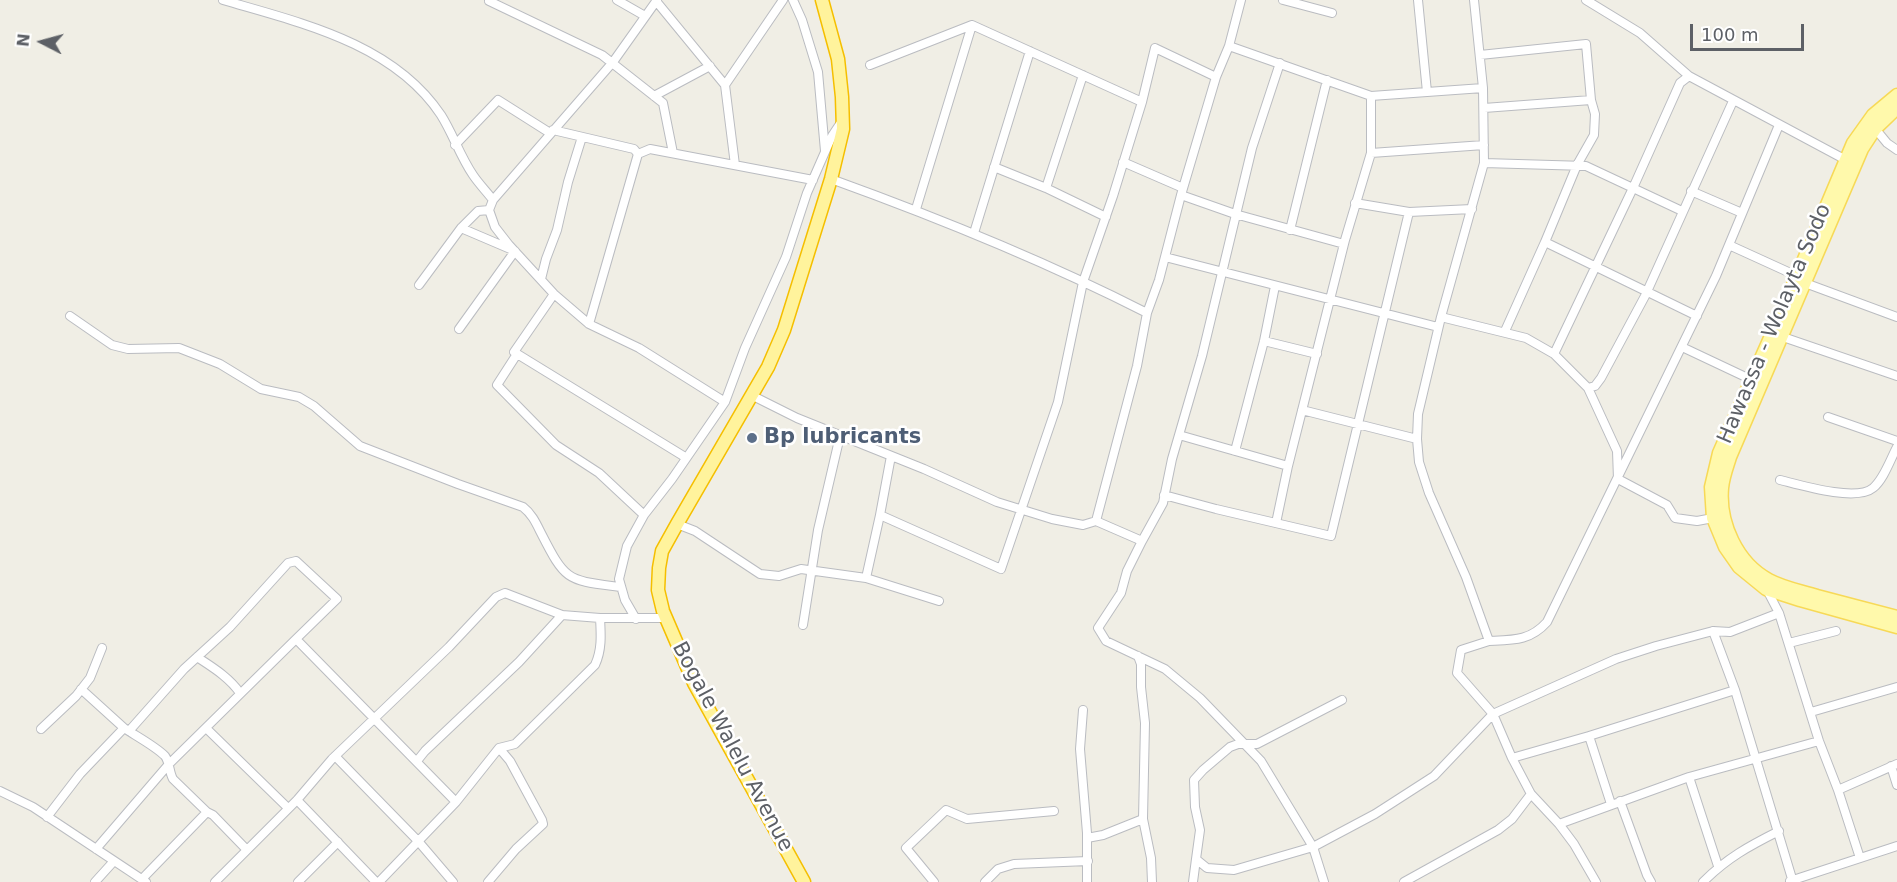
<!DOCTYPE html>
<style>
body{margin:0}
#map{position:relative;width:1897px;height:882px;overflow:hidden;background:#f0eee5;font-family:"DejaVu Sans",sans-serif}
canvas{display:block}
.north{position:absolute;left:12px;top:12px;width:60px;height:60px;-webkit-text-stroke:4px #fff;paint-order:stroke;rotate:276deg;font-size:16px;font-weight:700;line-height:24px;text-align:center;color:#5d6066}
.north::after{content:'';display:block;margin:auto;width:21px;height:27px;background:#5d6066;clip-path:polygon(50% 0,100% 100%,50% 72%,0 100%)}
.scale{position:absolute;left:1690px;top:24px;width:114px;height:27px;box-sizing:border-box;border:3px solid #5d6066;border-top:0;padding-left:8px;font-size:18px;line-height:21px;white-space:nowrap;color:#5d6066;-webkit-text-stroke:4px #fff;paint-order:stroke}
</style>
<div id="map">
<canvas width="1897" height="882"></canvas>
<div class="north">N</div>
<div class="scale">100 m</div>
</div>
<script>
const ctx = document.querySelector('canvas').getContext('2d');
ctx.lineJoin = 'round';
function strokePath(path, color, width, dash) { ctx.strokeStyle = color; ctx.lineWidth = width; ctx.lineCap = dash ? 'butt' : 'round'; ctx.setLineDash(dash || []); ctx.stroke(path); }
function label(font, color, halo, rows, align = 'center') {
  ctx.font = font + ' "DejaVu Sans",sans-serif'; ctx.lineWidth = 5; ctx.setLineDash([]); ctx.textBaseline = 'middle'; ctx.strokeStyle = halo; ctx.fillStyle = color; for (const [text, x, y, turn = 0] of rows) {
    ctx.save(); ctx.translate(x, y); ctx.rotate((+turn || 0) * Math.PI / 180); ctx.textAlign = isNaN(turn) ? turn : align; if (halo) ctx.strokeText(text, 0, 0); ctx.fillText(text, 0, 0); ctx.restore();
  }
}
const minor = new Path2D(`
 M 223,0 C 301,23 393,43 441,115 C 453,134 460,156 473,175 C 479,184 487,192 493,200
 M 617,0 L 645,16
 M 657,0 L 613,62 L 493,200 L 489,210 L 495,227 L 509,245 L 554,294 L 589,324 L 639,348 L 725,402
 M 793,0 L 802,20 L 818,72 L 825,151
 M 1283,0 L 1332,13
 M 1418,0 L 1427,92
 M 1474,0 L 1483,88 L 1484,163 L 1441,317 L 1418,414 L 1417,439 L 1419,462 L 1429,493 L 1466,577 L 1489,641 L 1461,650 L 1457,673 L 1493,714 L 1512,758 L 1531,794 L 1559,824 L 1574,844 L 1596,882
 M 1586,0 L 1640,33 L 1689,76 L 1846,160
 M 489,1 L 602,55 L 663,103 L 673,153
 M 656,1 L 725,85 L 735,165
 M 1229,46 L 1241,0
 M 1480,55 L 1586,44 L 1591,100
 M 870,65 L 972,25 L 1142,102 L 1155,48 L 1216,77 L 1229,46 L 1371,96 L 1483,88
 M 1689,76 L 1680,83 L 1633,188 L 1554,354 L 1588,388 L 1617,451 L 1618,479 L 1667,505 L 1675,518 L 1697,521 L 1713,518
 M 1216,77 L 1181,195 L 1235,214 L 1344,244
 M 725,85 L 783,0
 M 654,96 L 710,66
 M 1484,108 L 1591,100 L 1595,114 L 1594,135 L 1577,165 L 1545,242
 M 1873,126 L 1887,143 L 1897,150
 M 553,130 L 634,149 L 638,154
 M 455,145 L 498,100 L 550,133
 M 1371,153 L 1484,145
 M 1123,162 L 1183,188
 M 1484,163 L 1586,166 L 1682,211
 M 994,167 L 1046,188 L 1106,217
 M 831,179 C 939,218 1045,261 1147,313
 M 1046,188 L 1083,75
 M 1691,191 L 1742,213
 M 1181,195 L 1159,280 L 1147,313 L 1137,366 L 1096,521 L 1142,541 L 1127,571 L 1121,593 L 1098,628 L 1106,641 L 1165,669 L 1200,698 L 1261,761 L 1313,847 L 1324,882
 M 1355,203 L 1409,212 L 1472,209
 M 916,209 L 972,25
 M 1290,230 L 1327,80
 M 974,233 L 1030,51
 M 1729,245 L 1797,276
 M 1165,257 L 1438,327
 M 541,279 L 546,259 L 557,230 L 568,182 L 582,137
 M 1805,283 L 1897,317
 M 419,285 L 461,228 L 478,211 L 489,210
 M 554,294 L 514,352 L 685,457
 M 70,316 L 112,345 L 128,349 L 179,348 L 220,364 L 261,389 L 299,397 L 314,406 L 360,446 L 458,484 L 523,507 C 532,514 536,523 541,533 C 566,582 567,580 620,587
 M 1441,317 L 1526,338 L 1554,354
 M 589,324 L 638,154 L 650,149 L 813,180
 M 459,329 L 515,251 L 461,228
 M 1505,331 L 1545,242 L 1697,316
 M 1780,336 L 1897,376
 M 1264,341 L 1317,354
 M 1682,347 L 1752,380
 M 517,354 L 497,385 L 556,445 L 599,473 L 644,515
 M 1588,388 L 1595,386 L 1601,378 L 1645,296 L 1733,101
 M 751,395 L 797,418 L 924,469 L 997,502 L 1052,519 L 1083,525 L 1096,521
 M 1302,410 L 1417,439
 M 1828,417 L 1897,441
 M 1179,435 L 1288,466
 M 1235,451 L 1264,341 L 1275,286
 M 1780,480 C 1800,485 1856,502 1873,488 C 1884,479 1890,460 1897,447
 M 1164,495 L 1216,509 L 1331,536 L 1409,212
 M 880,515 L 891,456
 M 1276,523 L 1288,466 L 1345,240 L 1371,153 L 1371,96
 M 677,524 L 695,531 L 760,574 L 779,576 L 801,569 L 866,578 L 880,515 L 1001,569 L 1058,402 L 1083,282 L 1113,196 L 1142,102
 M 1142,541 L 1163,503 L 1172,459 L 1202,356 L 1252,148 L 1280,63
 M 866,578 L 939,601
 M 1766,588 L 1779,613 L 1819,741 L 1838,790 L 1860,858
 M 636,619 L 625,600 L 619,579 L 627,546 L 644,515 L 672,479 L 725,402 L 745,348 L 786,257 L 807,193 L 832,136 L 842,121
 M 803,625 L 818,530 L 840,436
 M 1713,631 L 1730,632 L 1779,613
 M 1489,641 C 1513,640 1530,641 1547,622 L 1716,276 L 1779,125
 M 1789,643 L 1836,631
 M 197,657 C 212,667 229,677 240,693
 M 81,689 L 124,728
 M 1342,700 L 1257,744 L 1238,744 L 1230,747 L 1203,770 L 1194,780 L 1195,807 L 1200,830 L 1196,859 L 1207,868 L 1234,870 L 1313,847 L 1375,814 L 1434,776 L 1493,714 L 1616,659 L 1656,646 L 1713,631 L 1735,690 L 1793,882
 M 1083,710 L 1080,749 L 1087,833 L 1087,882
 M 1811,712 L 1897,687
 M 41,729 L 76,696 L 90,678 L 102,648
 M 207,729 L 288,808
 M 129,731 L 184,669 L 230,627 L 288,563 L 296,561 L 337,599 L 296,639 L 456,802
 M 1589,736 L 1611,804
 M 335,756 L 418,841 L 453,882
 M 1512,758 L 1589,736 L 1735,690
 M 417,761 L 425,751 L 519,662 L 562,615
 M 1891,766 L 1897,785
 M 1689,777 L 1718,866
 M 1838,790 L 1897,764
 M 0,791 L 33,807 L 146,882
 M 297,800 L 376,882
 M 1620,801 L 1647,875 L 1651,882
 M 47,817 L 80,774 L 124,728 C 136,736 155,746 165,756 C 170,763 169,772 173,779 L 207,812
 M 1143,819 L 1151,858 L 1152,882
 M 1559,824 L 1689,777 L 1819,741
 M 1087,838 L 1103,835 L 1143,819 L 1145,723 L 1141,687 L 1141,664 L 1138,656
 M 96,849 L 169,764 L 296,639
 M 142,879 L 207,812 L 213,815 L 247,850
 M 1790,881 L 1897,846
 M 95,882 L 114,861
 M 215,882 L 297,800 L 332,759 L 449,647 L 496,597 L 505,593 L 562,615 L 600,618 L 666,618
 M 298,882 L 338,842
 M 379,882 L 456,802 L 499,748 L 515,744 L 595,665 C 602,650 601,635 600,618
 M 488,882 L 516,849 L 543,824 L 542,820 L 510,761 L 499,748
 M 934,882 L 906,848 L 946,810 L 967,819 L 1054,811
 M 985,882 L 998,869 L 1014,864 L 1088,861
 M 1193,882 L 1196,859
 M 1404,882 L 1498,830 L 1512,819 L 1531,794
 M 1703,882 C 1727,858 1749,846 1779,831`);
const primary = new Path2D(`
 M 1897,95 L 1873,115 L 1853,143 L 1786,302 L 1719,453 L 1711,487 L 1713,518 L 1725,547 L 1739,567 L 1766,589 L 1800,600 L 1897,627
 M 1897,108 L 1875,129 L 1862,149 L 1730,457 C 1727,467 1723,477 1722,488 C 1719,523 1737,563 1769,580 C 1784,588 1801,591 1817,596 C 1844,603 1870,610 1897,617`);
const trunk = new Path2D(`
 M 804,882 L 694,683 L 663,611 L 658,590 L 659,568 L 662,551 L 677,524 L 768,367 L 784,330 L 831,179 L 843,129 L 842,97 L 838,59 L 822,0`);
strokePath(minor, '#babcc1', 10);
strokePath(primary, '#f7d957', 15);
strokePath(trunk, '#f5bf00', 15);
strokePath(minor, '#fff', 8);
strokePath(primary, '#fff9ab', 12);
strokePath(trunk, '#fff39c', 12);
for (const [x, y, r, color] of [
 [752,438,6,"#5c6f8a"]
]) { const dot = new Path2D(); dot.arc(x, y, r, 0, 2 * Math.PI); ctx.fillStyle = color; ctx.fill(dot); strokePath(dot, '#fff', 2); }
label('21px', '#5d6066', '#fff', [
 ["Hawassa - Wolayta Sodo",1775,324,-67],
 ["Bogale Walelu Avenue",732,747,62]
]);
label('bold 21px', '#4e5e75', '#fff', [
 ["Bp lubricants",764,438]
], 'left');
</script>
